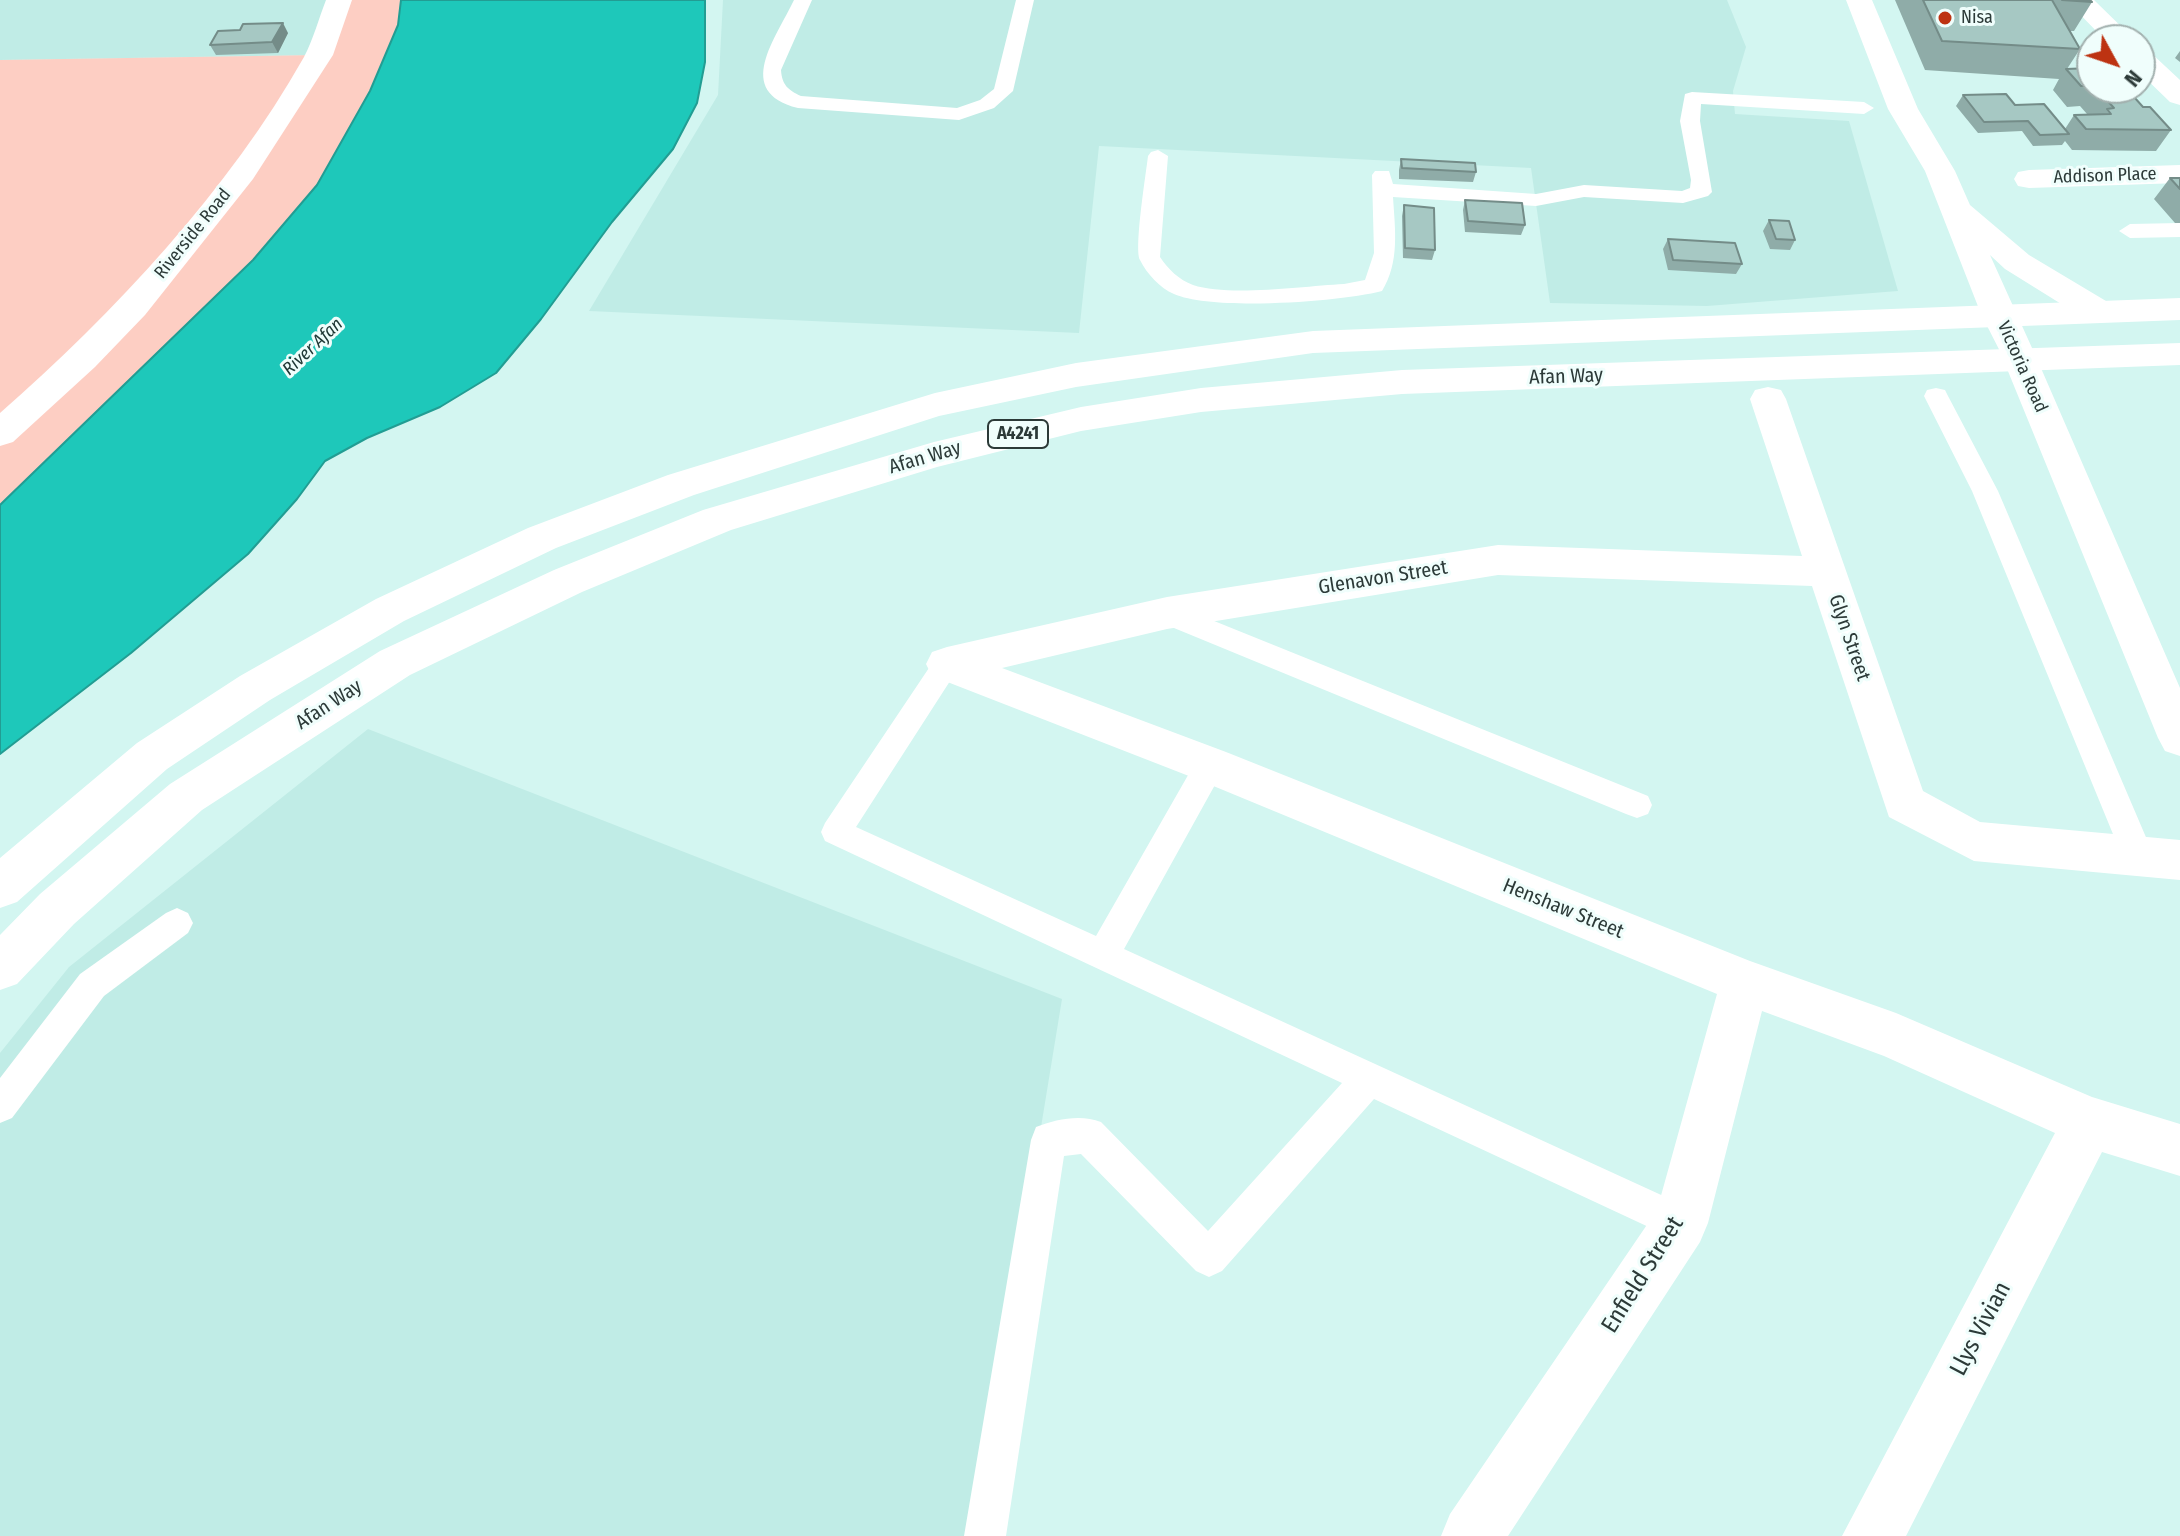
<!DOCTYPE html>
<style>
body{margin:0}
#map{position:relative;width:2180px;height:1536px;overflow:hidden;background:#d3f6f1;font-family:"Fira Sans Condensed",sans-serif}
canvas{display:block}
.north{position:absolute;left:2076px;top:24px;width:80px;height:80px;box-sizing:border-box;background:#f0fefc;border:2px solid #a2b0ae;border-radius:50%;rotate:130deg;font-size:22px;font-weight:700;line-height:32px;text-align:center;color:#2c3a38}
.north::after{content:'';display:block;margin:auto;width:28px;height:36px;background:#bd3312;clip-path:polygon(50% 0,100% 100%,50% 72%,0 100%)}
</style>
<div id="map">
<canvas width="2180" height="1536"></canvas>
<div class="north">N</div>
</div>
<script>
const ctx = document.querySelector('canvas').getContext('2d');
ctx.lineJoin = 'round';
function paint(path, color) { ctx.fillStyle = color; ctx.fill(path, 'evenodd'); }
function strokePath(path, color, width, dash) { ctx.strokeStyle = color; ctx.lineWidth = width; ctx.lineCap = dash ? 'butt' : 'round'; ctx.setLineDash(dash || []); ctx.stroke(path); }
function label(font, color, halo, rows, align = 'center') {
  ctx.font = font + ' "Fira Sans Condensed",sans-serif'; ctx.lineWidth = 6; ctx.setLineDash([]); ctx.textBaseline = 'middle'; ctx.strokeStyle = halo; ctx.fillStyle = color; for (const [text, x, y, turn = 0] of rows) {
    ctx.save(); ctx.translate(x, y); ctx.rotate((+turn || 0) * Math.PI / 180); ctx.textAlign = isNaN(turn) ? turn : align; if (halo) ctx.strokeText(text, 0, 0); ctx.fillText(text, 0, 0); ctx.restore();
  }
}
paint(new Path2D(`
 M 0,0 L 339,0 L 319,55 L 0,60 Z
 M 723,0 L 1727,0 L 1746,47 L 1733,91 L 1735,114 L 1849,121 L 1898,291 L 1707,306 L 1550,303 L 1531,168 L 1099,146 L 1079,333 L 589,311 L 718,95 Z
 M 368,729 L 1062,999 L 974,1536 L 0,1536 L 0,1053 L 69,967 Z`), '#c0ece6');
paint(new Path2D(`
 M 339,0 L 501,0 L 495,90 L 141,370 L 0,504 L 0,60 L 318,55 Z`), '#fdcec3');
const water = new Path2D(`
 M 401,0 L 705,0 L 705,62 L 697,103 L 673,149 L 612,222 L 541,319 L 496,373 L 440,407 L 367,438 L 325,461 L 297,499 L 248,554 L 131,653 L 0,754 L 0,505 L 253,260 L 317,185 L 370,91 L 398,25 Z`);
paint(water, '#1ec8ba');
strokePath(water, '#229d93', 2);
paint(new Path2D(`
 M 794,0 L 812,0 L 781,70 C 782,85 788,90 801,96 L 957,108 L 980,100 L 994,89 L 1016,0 L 1034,0 L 1013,91 L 994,108 L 959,120 L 798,108 C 733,92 776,38 794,0 Z
 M 1692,92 L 1864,102 L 1874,108 L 1864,114 L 1701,104 L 1700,121 L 1712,192 L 1708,196 L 1683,203 L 1584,197 L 1536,206 L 1393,197 C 1395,229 1400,262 1382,291 C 1340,302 1212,311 1174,294 C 1160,288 1147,274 1140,260 C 1134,248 1146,174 1148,156 L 1151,152 L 1158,150 L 1168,156 L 1160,257 C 1168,269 1179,280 1193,285 C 1229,297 1304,286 1344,284 L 1365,280 L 1374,253 L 1372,175 L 1375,171 L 1389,171 L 1393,184 L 1536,194 L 1584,185 L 1682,191 L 1690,188 L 1691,180 L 1680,121 L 1685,94 Z
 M 2180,223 L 2180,237 L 2130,238 L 2119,231 L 2130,224 Z
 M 1936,388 L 1945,390 L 1948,396 L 1998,491 L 2154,856 L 2149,866 L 2138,870 L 2127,866 L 2122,856 L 1972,491 L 1924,396 L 1927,390 Z
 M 1167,602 L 1648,796 L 1652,805 L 1648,814 L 1637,818 L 1626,814 L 1157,621 L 1153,613 L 1157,605 Z
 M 947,653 L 957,656 L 961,664 L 856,827 L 1096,936 L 1199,756 L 1210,752 L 1221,756 L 1225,765 L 1221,774 L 1124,949 L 1694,1210 L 1700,1223 L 1694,1236 L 1681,1242 L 1668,1236 L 1374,1099 L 1222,1271 L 1209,1277 L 1196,1271 L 1081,1154 L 1064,1156 L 1006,1536 L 964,1536 L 1031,1140 L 1036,1127 C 1056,1119 1081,1114 1101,1122 L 1208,1231 L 1342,1083 L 825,841 L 821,832 L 825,823 L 937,656 Z
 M 177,908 L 188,913 L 193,923 L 188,933 L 104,996 L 12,1118 L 0,1123 L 0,1078 L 80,974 L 166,913 Z`), '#fff');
paint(new Path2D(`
 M 326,0 L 352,0 L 333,55 L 253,179 L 145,315 L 95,367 L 13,442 L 0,446 L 0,413 C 114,313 229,190 304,57 C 313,40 319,18 326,0 Z
 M 2066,0 L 2094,0 L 2135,40 L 2105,40 Z
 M 2140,50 L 2150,52 L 2180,80 L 2180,105 L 2170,102 L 2140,73 Z
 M 2180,165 L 2180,183 L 2029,188 L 2018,186 L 2014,179 L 2018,172 L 2029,170 Z
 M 2020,347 L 2032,351 L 2037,359 L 2180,688 L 2180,756 L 2165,751 L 2158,738 L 2003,359 L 2008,351 Z
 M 1768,387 L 1781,390 L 1786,399 L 1923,791 L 1980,822 L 2180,840 L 2180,880 L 1974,861 L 1889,817 L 1812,586 L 1498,575 L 1167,629 L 1002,668 L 1226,752 L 1750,961 L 1896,1013 L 2092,1097 L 2180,1124 L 2180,1176 L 2102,1152 L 1906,1536 L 1842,1536 L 2055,1133 L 1884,1056 L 1762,1011 L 1708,1223 L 1700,1242 L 1508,1536 L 1441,1536 L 1450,1514 L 1657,1210 L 1717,994 L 1194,778 L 932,676 L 926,664 L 932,652 L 947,647 L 1167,597 L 1498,545 L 1802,556 L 1750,399 L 1755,390 Z`), '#fff');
paint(new Path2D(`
 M 1846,0 L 1872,0 L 1918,109 L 1955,171 L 1970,205 L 2029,255 L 2111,304 L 2116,312 L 2111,320 L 2099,323 L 2087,320 L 2005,269 L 1990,255 L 2037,359 L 2032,367 L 2020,371 L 2008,367 L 1981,314 L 1925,171 L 1888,109 Z`), '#fff');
paint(new Path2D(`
 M 2180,298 L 2180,320 L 1313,353 L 1076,387 L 939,416 L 694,495 L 556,548 L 404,621 L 270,700 L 167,769 L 17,902 L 0,908 L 0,858 L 137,743 L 240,676 L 376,599 L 528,528 L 668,475 L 935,393 L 1076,363 L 1313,331 Z
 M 2180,343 L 2180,365 L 1402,394 L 1201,412 L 1081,431 L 937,467 L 731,530 L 582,592 L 410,675 L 202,810 L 74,924 L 17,984 L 0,990 L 0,935 L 40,894 L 170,784 L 380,651 L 554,570 L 703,510 L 934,442 L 1081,407 L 1201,388 L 1402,370 Z`), '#fff');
paint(new Path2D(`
 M 1895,0 L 2090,0 L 2092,2 L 2074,31 L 2069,31 L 2080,49 L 2067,69 L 2092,68 L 2092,88 L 2126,88 L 2143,107 L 2171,130 L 2156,151 L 2072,150 L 2065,141 L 2062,145 L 2033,146 L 2022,131 L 1978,133 L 1956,106 L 1963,95 L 2015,105 L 2065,129 L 2074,115 L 2087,114 L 2080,106 L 2067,107 L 2053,90 L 2059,79 L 1925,70 Z
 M 240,30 L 288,33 L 278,53 L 216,55 L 210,45 Z
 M 2180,51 L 2180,62 L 2175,58 Z
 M 1401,159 L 1476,172 L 1473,182 L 1399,179 L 1399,170 Z
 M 2170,178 L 2180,178 L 2180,223 L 2175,223 L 2154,199 Z
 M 1465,200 L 1525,225 L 1521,235 L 1465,232 L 1463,210 Z
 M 1404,205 L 1435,250 L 1432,260 L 1403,258 L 1402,216 Z
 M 1769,220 L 1795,240 L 1790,250 L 1770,249 L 1763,231 Z
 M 1668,239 L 1742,264 L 1736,274 L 1668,270 L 1663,249 Z`), '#8faca8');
paint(new Path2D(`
 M 283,23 L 288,33 L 278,53 L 272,42 Z`), '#748c88');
const building = new Path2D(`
 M 1923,0 L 2052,0 L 2080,49 L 1942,41 Z
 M 2062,0 L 2090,0 L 2092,2 Z
 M 283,23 L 272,42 L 210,45 L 218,31 L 240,30 L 243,24 Z
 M 2092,68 L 2092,86 L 2081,86 L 2066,69 Z
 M 2096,88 L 2126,88 L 2143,107 L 2150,107 L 2171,130 L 2086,129 L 2074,115 L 2111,114 L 2107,109 L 2114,108 Z
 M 2006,94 L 2015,105 L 2044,104 L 2069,134 L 2040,135 L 2028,121 L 1984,122 L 1963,95 Z
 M 1401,159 L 1475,163 L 1476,172 L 1402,168 Z
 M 2170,178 L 2180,178 L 2180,189 Z
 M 1465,200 L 1522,203 L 1525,225 L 1468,221 Z
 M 1404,205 L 1434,208 L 1435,250 L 1405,248 Z
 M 1769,220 L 1789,221 L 1795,240 L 1776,239 Z
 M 1668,239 L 1735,243 L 1742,264 L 1673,260 Z`);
paint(building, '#a6c8c3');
strokePath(building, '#748c88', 2);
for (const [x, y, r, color] of [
 [1945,18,8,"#bd3312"]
]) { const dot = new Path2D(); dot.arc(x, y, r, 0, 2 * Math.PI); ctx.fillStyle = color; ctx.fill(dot); strokePath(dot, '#f0fefc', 3); }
label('18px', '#2c3a38', '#f0fefc', [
 ["Nisa",1961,18]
], 'left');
label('18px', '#2c3a38', '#f0fefc', [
 ["Addison Place",2105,176,-2],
 ["Riverside Road",193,234,-51],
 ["Victoria Road",2022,367,66]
]);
label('italic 18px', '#203936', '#f0fefc', [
 ["River Afan",313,347,-43]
]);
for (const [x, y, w] of [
 [1018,434,60]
]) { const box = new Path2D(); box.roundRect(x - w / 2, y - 14, w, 28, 6); ctx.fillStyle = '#f0fefc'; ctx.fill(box); strokePath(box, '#2c3a38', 2); }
label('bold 18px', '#2c3a38', null, [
 ["A4241",1018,434]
]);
label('20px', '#2c3a38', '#f0fefc', [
 ["Afan Way",1566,377,-2],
 ["Afan Way",925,458,-16],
 ["Glenavon Street",1383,578,-9],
 ["Glyn Street",1849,638,71],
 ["Afan Way",329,705,-33],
 ["Henshaw Street",1563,909,22]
]);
label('24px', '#2c3a38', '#f0fefc', [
 ["Enfield Street",1643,1275,-58],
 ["Llys Vivian",1981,1329,-62]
]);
</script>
